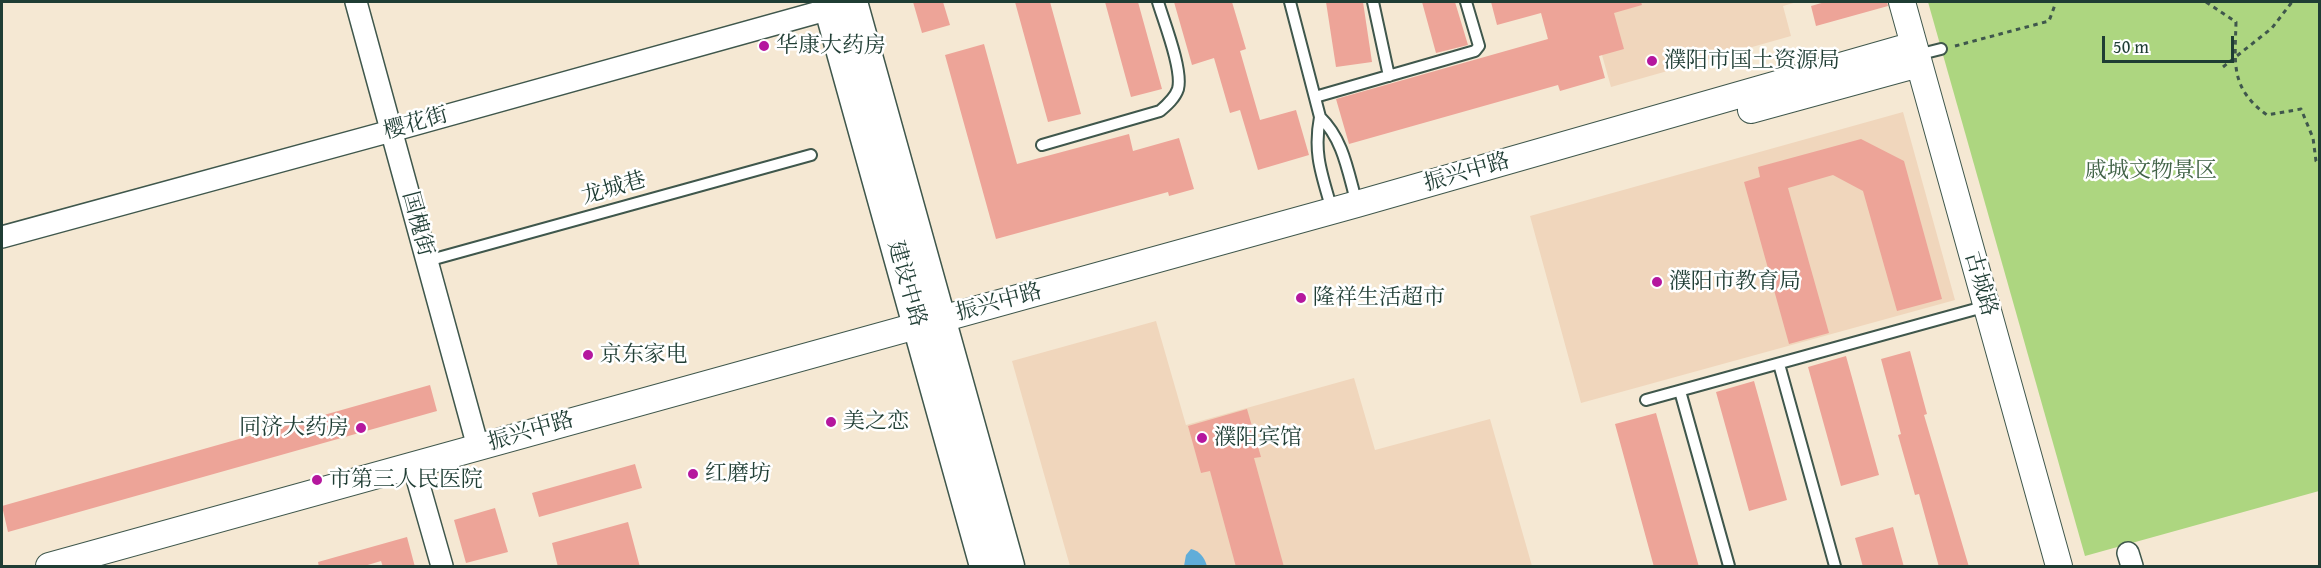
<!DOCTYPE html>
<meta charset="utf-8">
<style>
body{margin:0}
#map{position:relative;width:2321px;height:568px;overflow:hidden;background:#f5e8d3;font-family:"Gentium Book Plus",serif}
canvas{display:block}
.frame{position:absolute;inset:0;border:3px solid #1f3d34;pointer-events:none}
.scale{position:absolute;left:2102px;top:36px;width:132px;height:27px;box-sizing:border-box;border:3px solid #1f3d34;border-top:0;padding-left:8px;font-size:18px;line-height:21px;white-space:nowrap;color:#1f3d34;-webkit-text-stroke:4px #fff;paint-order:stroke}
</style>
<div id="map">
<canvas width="2321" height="568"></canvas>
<div class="frame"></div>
<div class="scale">50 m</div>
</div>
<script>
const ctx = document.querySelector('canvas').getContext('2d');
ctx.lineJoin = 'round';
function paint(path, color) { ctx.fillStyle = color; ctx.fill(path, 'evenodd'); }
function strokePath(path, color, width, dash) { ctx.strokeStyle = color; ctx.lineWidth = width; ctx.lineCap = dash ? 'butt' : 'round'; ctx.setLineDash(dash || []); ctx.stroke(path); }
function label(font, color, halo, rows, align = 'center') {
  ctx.font = font + ' "Gentium Book Plus","Noto Serif SC",serif'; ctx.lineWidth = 5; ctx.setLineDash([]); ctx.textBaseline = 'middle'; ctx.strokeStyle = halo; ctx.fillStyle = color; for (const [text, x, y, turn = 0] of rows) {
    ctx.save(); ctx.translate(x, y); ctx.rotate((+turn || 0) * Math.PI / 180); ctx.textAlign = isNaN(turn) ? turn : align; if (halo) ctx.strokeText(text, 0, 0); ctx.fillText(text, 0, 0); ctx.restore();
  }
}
paint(new Path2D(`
 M 1587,2 L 1797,2 L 1783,6 L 1791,36 L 1611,87 Z
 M 1903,112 L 1955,300 L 1581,403 L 1530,216 Z
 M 1156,321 L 1186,425 L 1354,378 L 1375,450 L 1490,419 L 1532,566 L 1070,566 L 1012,361 Z`), '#f0d6bc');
paint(new Path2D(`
 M 1928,2 L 2319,2 L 2319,491 L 2085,556 Z`), '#add680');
paint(new Path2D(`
 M 1191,549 C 1200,551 1204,557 1207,566 L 1184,566 L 1186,555 Z`), '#60add9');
paint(new Path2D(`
 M 913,2 L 943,2 L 950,25 L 922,33 Z
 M 1015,2 L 1050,2 L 1081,114 L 1048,122 Z
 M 1105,2 L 1138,2 L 1162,89 L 1131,97 Z
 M 1174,2 L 1232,2 L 1246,49 L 1240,51 L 1260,120 L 1296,110 L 1309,155 L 1258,170 L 1240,110 L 1230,113 L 1214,58 L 1192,65 Z
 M 1326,2 L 1363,2 L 1372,62 L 1336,67 Z
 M 1422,2 L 1455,2 L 1468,45 L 1436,53 Z
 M 1491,2 L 1641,2 L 1642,5 L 1614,13 L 1624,49 L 1599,56 L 1605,78 L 1560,91 L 1558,85 L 1349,144 L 1336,99 L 1548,39 L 1541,13 L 1497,25 Z
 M 1825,2 L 1887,2 L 1888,6 L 1816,26 L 1811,6 Z
 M 984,44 L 1017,164 L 1129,134 L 1133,151 L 1179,138 L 1194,189 L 1169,196 L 1168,192 L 996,239 L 945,55 Z
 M 1861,139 L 1904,161 L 1942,299 L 1897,311 L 1863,191 L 1833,175 L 1788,188 L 1829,333 L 1789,344 L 1744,182 L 1760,177 L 1758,167 Z
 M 1910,351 L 1927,414 L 1924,415 L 1969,567 L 1939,567 L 1919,494 L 1915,495 L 1898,435 L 1901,434 L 1881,359 Z
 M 1846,356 L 1879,475 L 1841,486 L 1808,367 Z
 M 1754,381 L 1787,500 L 1749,511 L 1716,392 Z
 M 430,385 L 437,411 L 8,532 L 2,506 Z
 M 1247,409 L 1261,457 L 1254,458 L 1284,567 L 1236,567 L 1210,471 L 1201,473 L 1188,426 Z
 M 1656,413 L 1699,567 L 1654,567 L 1615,424 Z
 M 635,464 L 642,488 L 539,517 L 532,493 Z
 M 495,508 L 508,552 L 466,563 L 454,520 Z
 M 628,522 L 640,567 L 558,567 L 552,543 Z
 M 1893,527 L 1904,567 L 1863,567 L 1855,538 Z
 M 407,537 L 415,567 L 383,567 L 381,561 L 361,567 L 319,567 L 318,562 Z`), '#eda498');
const service = new Path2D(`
 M 1290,2 L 1320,117 C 1313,154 1322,175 1332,210
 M 1373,2 L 1389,76
 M 1917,55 L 1941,49
 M 1315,97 L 1475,51 L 1479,46 L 1466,2
 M 1320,117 C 1344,140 1348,173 1357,204
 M 1042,145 L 1160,111 C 1167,105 1175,98 1178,89 C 1183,70 1164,22 1158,2
 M 427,261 L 811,155
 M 1779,364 L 1835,566
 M 1680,391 L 1729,566
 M 1646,400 L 1987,306`);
const minor = new Path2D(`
 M 356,2 L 478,447
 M 2,237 L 391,131 L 830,9
 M 418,482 L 442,566
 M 2128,553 L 2132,566`);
const tertiary = new Path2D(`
 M 1902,2 L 2059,566
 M 1751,110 L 1919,64
 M 49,566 L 1357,204 L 1914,45`);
const secondary = new Path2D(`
 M 828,2 L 985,566
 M 852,2 L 1009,566`);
strokePath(service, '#3f574c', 14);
strokePath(minor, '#3f574c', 24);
strokePath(tertiary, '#3f574c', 28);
strokePath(secondary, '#3f574c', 33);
strokePath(new Path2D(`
 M 2206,2 L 2236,22 C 2235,64 2230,88 2267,115 L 2301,109 L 2313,138 L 2316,161 L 2320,165
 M 1955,46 L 2049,21 L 2056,2
 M 2223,67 L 2272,28 L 2292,2`), '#3f574c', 3, [4.5, 4.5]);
strokePath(service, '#fff', 10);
strokePath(minor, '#fff', 21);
strokePath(tertiary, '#fff', 26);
strokePath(secondary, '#fff', 30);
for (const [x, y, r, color] of [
 [764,46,6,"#b5179e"],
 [1652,61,6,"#b5179e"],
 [1657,282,6,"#b5179e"],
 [1301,298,6,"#b5179e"],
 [588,355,6,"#b5179e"],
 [831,422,6,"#b5179e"],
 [361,428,6,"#b5179e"],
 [1202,438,6,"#b5179e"],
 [693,474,6,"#b5179e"],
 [317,480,6,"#b5179e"]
]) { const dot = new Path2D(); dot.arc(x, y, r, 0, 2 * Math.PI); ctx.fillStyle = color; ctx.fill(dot); strokePath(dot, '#fff', 2); }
label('22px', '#1f3d34', '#fff', [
 ["华康大药房",776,46],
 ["濮阳市国土资源局",1664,61],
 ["濮阳市教育局",1669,282],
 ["隆祥生活超市",1313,298],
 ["京东家电",600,355],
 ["美之恋",843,422],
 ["同济大药房",349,428,"right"],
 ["濮阳宾馆",1214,438],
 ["红磨坊",705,474],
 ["市第三人民医院",329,480]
], 'left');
label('22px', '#1f3d34', '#fff', [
 ["樱花街",416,124,-16],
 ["振兴中路",1467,173,-16],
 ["龙城巷",614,189,-16],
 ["国槐街",417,224,75],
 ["建设中路",906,284,74],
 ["古城路",1980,284,74],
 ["振兴中路",999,303,-15],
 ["振兴中路",531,432,-16]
]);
label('22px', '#426347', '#fff', [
 ["戚城文物景区",2151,171]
]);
</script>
